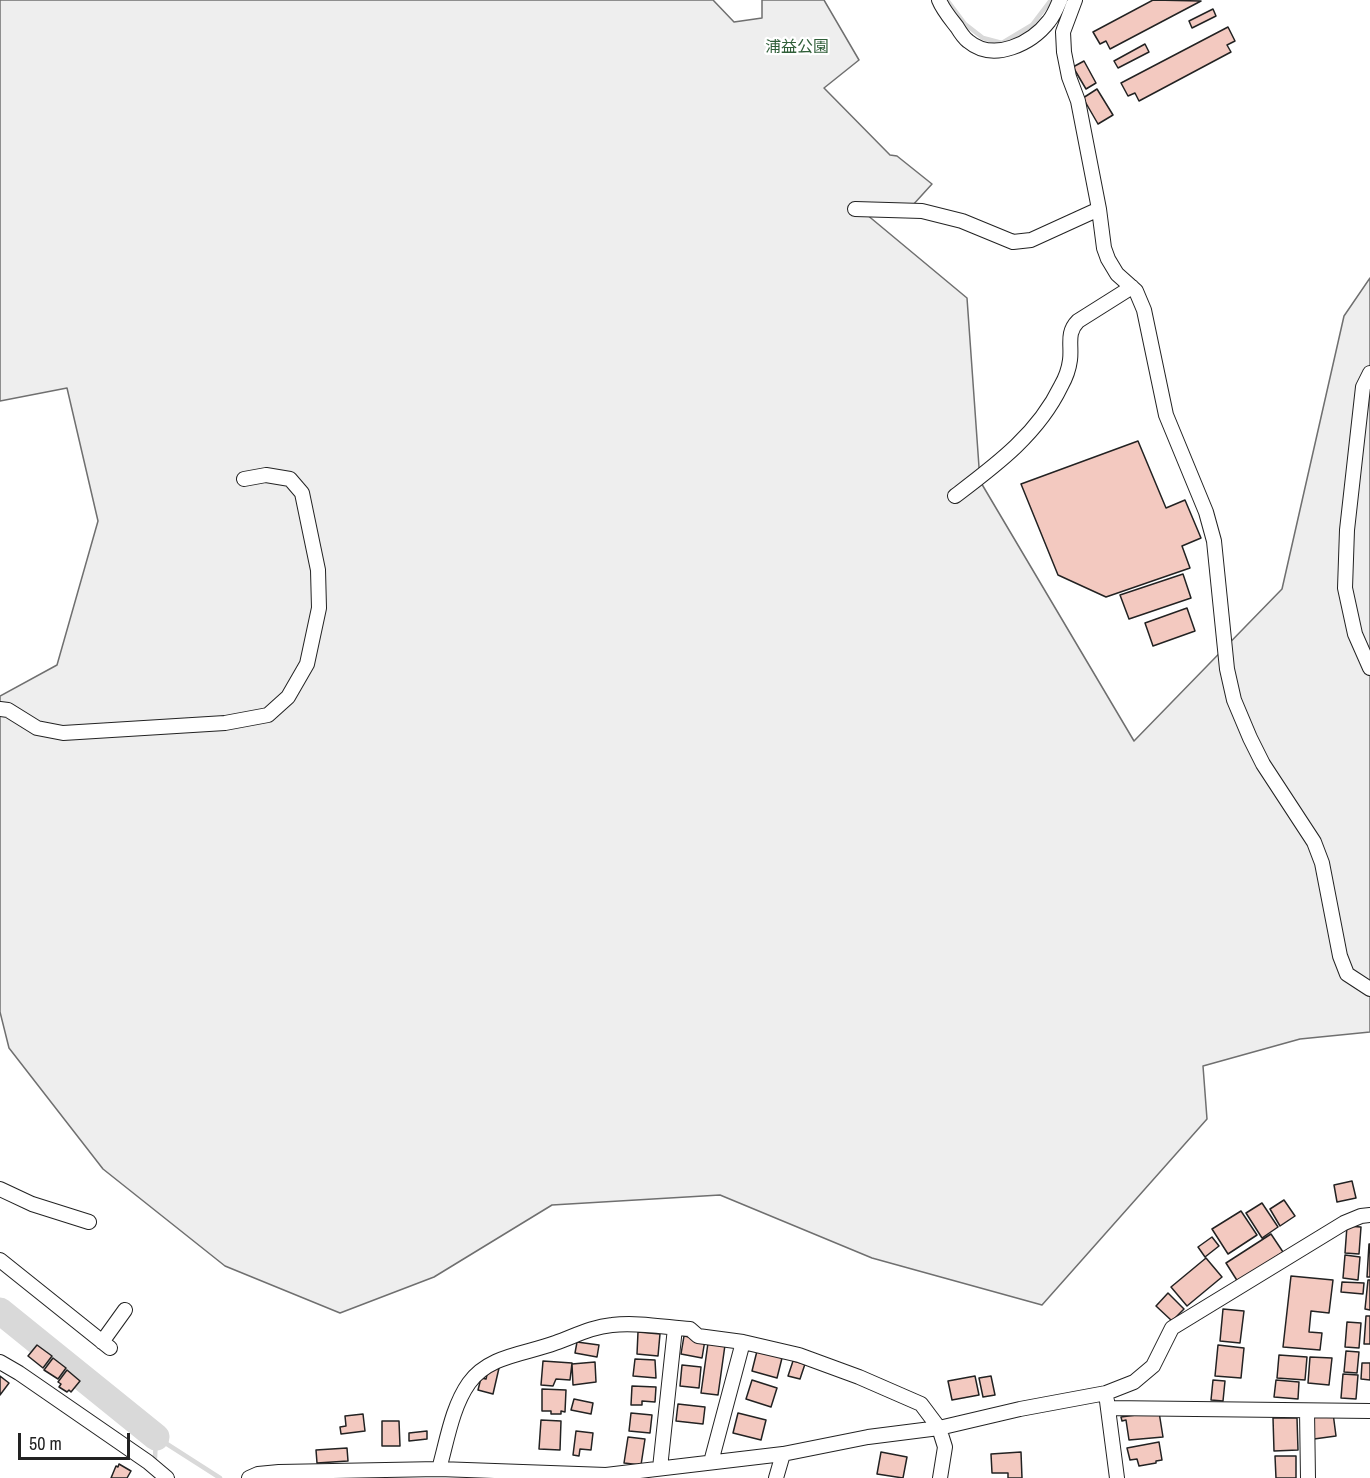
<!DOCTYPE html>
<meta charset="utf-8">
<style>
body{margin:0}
#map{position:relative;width:1370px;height:1478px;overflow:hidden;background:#fff;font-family:"Archivo Narrow",sans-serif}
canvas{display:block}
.scale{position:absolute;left:18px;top:1433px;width:112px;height:27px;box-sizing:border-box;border:3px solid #222;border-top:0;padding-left:8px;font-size:18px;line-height:21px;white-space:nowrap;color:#222;-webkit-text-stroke:4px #fff;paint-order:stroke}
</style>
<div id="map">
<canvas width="1370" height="1478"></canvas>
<div class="scale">50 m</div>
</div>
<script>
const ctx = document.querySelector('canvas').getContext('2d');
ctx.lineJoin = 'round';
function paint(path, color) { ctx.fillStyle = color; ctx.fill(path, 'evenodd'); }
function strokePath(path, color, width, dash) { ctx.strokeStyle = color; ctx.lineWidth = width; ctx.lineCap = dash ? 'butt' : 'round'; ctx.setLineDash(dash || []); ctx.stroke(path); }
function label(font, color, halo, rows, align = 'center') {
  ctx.font = font + ' "Archivo Narrow","Noto Sans JP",sans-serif'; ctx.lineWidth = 4.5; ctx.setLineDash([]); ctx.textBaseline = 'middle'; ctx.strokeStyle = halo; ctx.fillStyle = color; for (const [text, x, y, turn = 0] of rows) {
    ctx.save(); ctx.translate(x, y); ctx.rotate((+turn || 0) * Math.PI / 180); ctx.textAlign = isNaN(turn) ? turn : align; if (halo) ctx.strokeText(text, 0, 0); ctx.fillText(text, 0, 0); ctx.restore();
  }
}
const green = new Path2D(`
 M 0,0 L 713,0 L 734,22 L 762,18 L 762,0 L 824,0 L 859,60 L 824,88 L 890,155 L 897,156 L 932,184 L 912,206 L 854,204 L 967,298 L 980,481 L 1134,741 L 1282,589 L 1344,316 L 1370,278 L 1370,1032 L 1300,1039 L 1203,1066 L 1207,1119 L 1042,1305 L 872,1258 L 720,1195 L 552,1205 L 434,1277 L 340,1313 L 225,1266 L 103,1169 L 9,1048 L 0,1012 L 0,696 L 57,665 L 98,521 L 67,388 L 0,401 Z`);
paint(green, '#eee');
strokePath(green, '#6f6f6f', 1.5);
strokePath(new Path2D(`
 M 947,0 L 965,24 L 983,38 L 1002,43 L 1032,25 L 1051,0
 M 156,1437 L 220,1478
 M 155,1458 L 156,1437`), '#d9d9d9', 4.5);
strokePath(new Path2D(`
 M 0,1311 L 156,1437`), '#d9d9d9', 27);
const building = new Path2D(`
 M 1153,0 L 1201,1 L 1110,49 L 1106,41 L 1100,44 L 1093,32 Z
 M 1213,9 L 1216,16 L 1192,28 L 1189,21 Z
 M 1228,27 L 1235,41 L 1227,45 L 1231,52 L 1139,101 L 1135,93 L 1128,96 L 1121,83 Z
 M 1145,44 L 1149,52 L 1118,68 L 1114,61 Z
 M 1084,61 L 1096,83 L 1086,89 L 1073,67 Z
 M 1097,89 L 1113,115 L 1098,124 L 1083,98 Z
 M 1138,441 L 1166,508 L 1185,500 L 1201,538 L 1182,546 L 1190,568 L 1106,597 L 1058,575 L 1021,484 Z
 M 1183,574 L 1191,598 L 1129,619 L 1120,595 Z
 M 1187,608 L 1195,631 L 1153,646 L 1145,623 Z
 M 1352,1181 L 1356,1198 L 1337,1202 L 1334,1185 Z
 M 1284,1200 L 1295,1216 L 1280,1226 L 1270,1209 Z
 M 1262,1203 L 1278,1227 L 1262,1238 L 1246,1213 Z
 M 1241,1211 L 1257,1235 L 1228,1254 L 1212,1229 Z
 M 1347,1226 L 1361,1227 L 1359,1254 L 1345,1253 Z
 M 1271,1234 L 1283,1252 L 1238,1282 L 1226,1263 Z
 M 1212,1237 L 1219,1246 L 1205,1257 L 1198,1247 Z
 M 1369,1244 L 1370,1244 L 1370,1277 L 1367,1277 Z
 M 1345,1255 L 1360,1257 L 1358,1280 L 1343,1278 Z
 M 1206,1258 L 1222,1277 L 1187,1306 L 1171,1287 Z
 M 1291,1276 L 1333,1280 L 1329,1313 L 1311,1311 L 1309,1332 L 1322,1333 L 1320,1350 L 1283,1347 Z
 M 1368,1280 L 1370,1280 L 1370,1310 L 1365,1309 Z
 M 1342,1282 L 1364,1283 L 1363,1294 L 1341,1292 Z
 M 1168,1293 L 1184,1309 L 1172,1321 L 1156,1306 Z
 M 1223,1309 L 1244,1311 L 1240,1343 L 1220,1341 Z
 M 1366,1316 L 1370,1316 L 1370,1344 L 1364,1344 Z
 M 1347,1322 L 1361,1323 L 1359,1348 L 1345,1347 Z
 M 638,1332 L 660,1334 L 658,1356 L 637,1354 Z
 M 684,1336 L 705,1340 L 702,1358 L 681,1354 Z
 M 577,1342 L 599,1345 L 597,1357 L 575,1353 Z
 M 708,1343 L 725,1345 L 718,1395 L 701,1393 Z
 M 37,1345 L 52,1356 L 43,1368 L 28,1356 Z
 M 1218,1345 L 1244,1348 L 1241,1378 L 1215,1376 Z
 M 757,1351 L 782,1358 L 777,1378 L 752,1371 Z
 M 1346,1351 L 1359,1352 L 1357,1373 L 1344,1372 Z
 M 1279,1355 L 1307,1357 L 1305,1380 L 1277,1378 Z
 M 1310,1357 L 1332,1358 L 1329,1385 L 1308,1383 Z
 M 53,1358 L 66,1368 L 58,1379 L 44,1370 Z
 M 635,1359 L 655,1360 L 656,1378 L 633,1376 Z
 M 543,1361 L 572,1363 L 570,1380 L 556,1379 L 553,1386 L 541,1385 Z
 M 793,1361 L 805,1364 L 800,1379 L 788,1376 Z
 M 595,1362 L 596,1382 L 573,1385 L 572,1364 Z
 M 1362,1363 L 1370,1363 L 1370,1380 L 1361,1379 Z
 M 682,1365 L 701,1367 L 699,1388 L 680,1386 Z
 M 489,1366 L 499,1368 L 493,1394 L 478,1390 L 481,1378 L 486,1379 Z
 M 67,1370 L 80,1381 L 71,1392 L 69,1390 L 67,1392 L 59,1387 L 61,1384 L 58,1382 Z
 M 1343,1374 L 1358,1375 L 1356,1399 L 1341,1398 Z
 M 0,1376 L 9,1383 L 0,1395 Z
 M 975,1376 L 979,1395 L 952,1400 L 948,1381 Z
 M 991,1376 L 995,1395 L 983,1397 L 979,1378 Z
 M 752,1380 L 777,1388 L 771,1407 L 746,1399 Z
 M 1213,1380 L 1225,1381 L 1223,1401 L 1211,1400 Z
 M 1276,1380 L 1299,1382 L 1298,1399 L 1274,1397 Z
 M 632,1386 L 656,1387 L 655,1402 L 642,1401 L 642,1405 L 631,1405 Z
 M 542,1389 L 566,1390 L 565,1412 L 561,1411 L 561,1414 L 551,1414 L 551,1411 L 542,1411 Z
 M 574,1399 L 593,1403 L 591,1414 L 571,1410 Z
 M 678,1404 L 705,1407 L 703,1424 L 676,1421 Z
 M 1159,1412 L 1163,1437 L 1129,1440 L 1126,1420 L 1122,1421 L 1121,1417 Z
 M 631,1413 L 652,1415 L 650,1433 L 629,1431 Z
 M 738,1413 L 766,1420 L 761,1440 L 733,1433 Z
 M 1333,1413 L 1336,1436 L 1314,1439 L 1311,1416 Z
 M 363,1414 L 365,1431 L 341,1434 L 340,1427 L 346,1426 L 345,1416 Z
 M 1273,1418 L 1297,1418 L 1298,1450 L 1274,1451 Z
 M 541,1420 L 561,1421 L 560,1450 L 539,1449 Z
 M 382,1421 L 399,1421 L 400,1446 L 382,1446 Z
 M 427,1431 L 427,1439 L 409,1441 L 409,1433 Z
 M 576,1431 L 593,1433 L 591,1450 L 580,1449 L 579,1456 L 573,1455 Z
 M 628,1437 L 645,1439 L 641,1465 L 624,1463 Z
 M 1159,1442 L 1162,1460 L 1156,1461 L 1156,1463 L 1139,1466 L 1137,1459 L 1130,1460 L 1127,1448 Z
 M 347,1448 L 348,1461 L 317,1463 L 316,1450 Z
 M 881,1452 L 907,1457 L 903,1478 L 877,1474 Z
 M 1021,1452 L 1022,1478 L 1008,1478 L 1008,1473 L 992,1473 L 991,1454 Z
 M 1275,1456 L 1296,1456 L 1296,1478 L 1276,1478 Z
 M 119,1464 L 131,1471 L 127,1478 L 111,1478 L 116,1466 L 118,1467 Z`);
paint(building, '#f3c9c0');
strokePath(building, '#222', 1.5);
const minor = new Path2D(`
 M 939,0 C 943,10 950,18 957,27 C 960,32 964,38 968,41 C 994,63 1032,43 1049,21 C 1054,15 1057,7 1060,0
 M 1075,0 L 1063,32 L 1064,52 L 1069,77 L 1078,101 L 1099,209 L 1104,248 L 1108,259 L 1117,274 L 1136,291 L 1144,310 L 1166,415 L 1206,512 L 1214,541 L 1227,669 L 1234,700 L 1250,738 L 1263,764 L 1314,842 L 1322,863 L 1340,956 L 1347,974 L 1370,989
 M 855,209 L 922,211 L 962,221 L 1013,242 L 1031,240 L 1099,209
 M 1370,373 L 1363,387 L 1347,530 L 1345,588 L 1355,634 L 1370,668
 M 955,496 C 996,465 1038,434 1061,386 C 1065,379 1069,368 1070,360 C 1072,345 1066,333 1078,321 L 1132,287
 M 0,709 L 8,710 L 37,728 L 63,733 L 225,723 L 268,715 L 288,697 L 307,664 L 319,608 L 318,570 L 302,493 L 290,479 L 266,475 L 244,479
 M 0,1189 L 32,1204 L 89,1222
 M 0,1260 L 110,1348
 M 102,1342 L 125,1310
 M 0,1362 L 19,1373 L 148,1462 L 167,1478
 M 1107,1401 L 1117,1478
 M 1108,1408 L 1370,1411
 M 1307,1411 L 1308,1478
 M 711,1462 L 743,1342
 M 660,1468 L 675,1328
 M 439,1469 C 447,1441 452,1407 469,1383 C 489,1355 526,1354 555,1343 C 575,1336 591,1327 612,1325 C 637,1322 664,1327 690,1329 L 698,1336 L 743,1342 L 799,1355 L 859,1377 L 921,1404 L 939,1428 L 945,1447 L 940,1478
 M 249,1478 L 258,1474 L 279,1472 L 439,1469 L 606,1475 L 783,1454 L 868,1437 L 939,1428 L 1020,1409 L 1106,1393 L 1134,1382 L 1153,1366 L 1172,1328 L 1344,1223 L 1361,1216 L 1370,1215
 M 776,1478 L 783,1454`);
strokePath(minor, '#222', 16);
strokePath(minor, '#fff', 14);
label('16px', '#2f5e38', '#fff', [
 ["浦益公園",797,48]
]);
</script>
